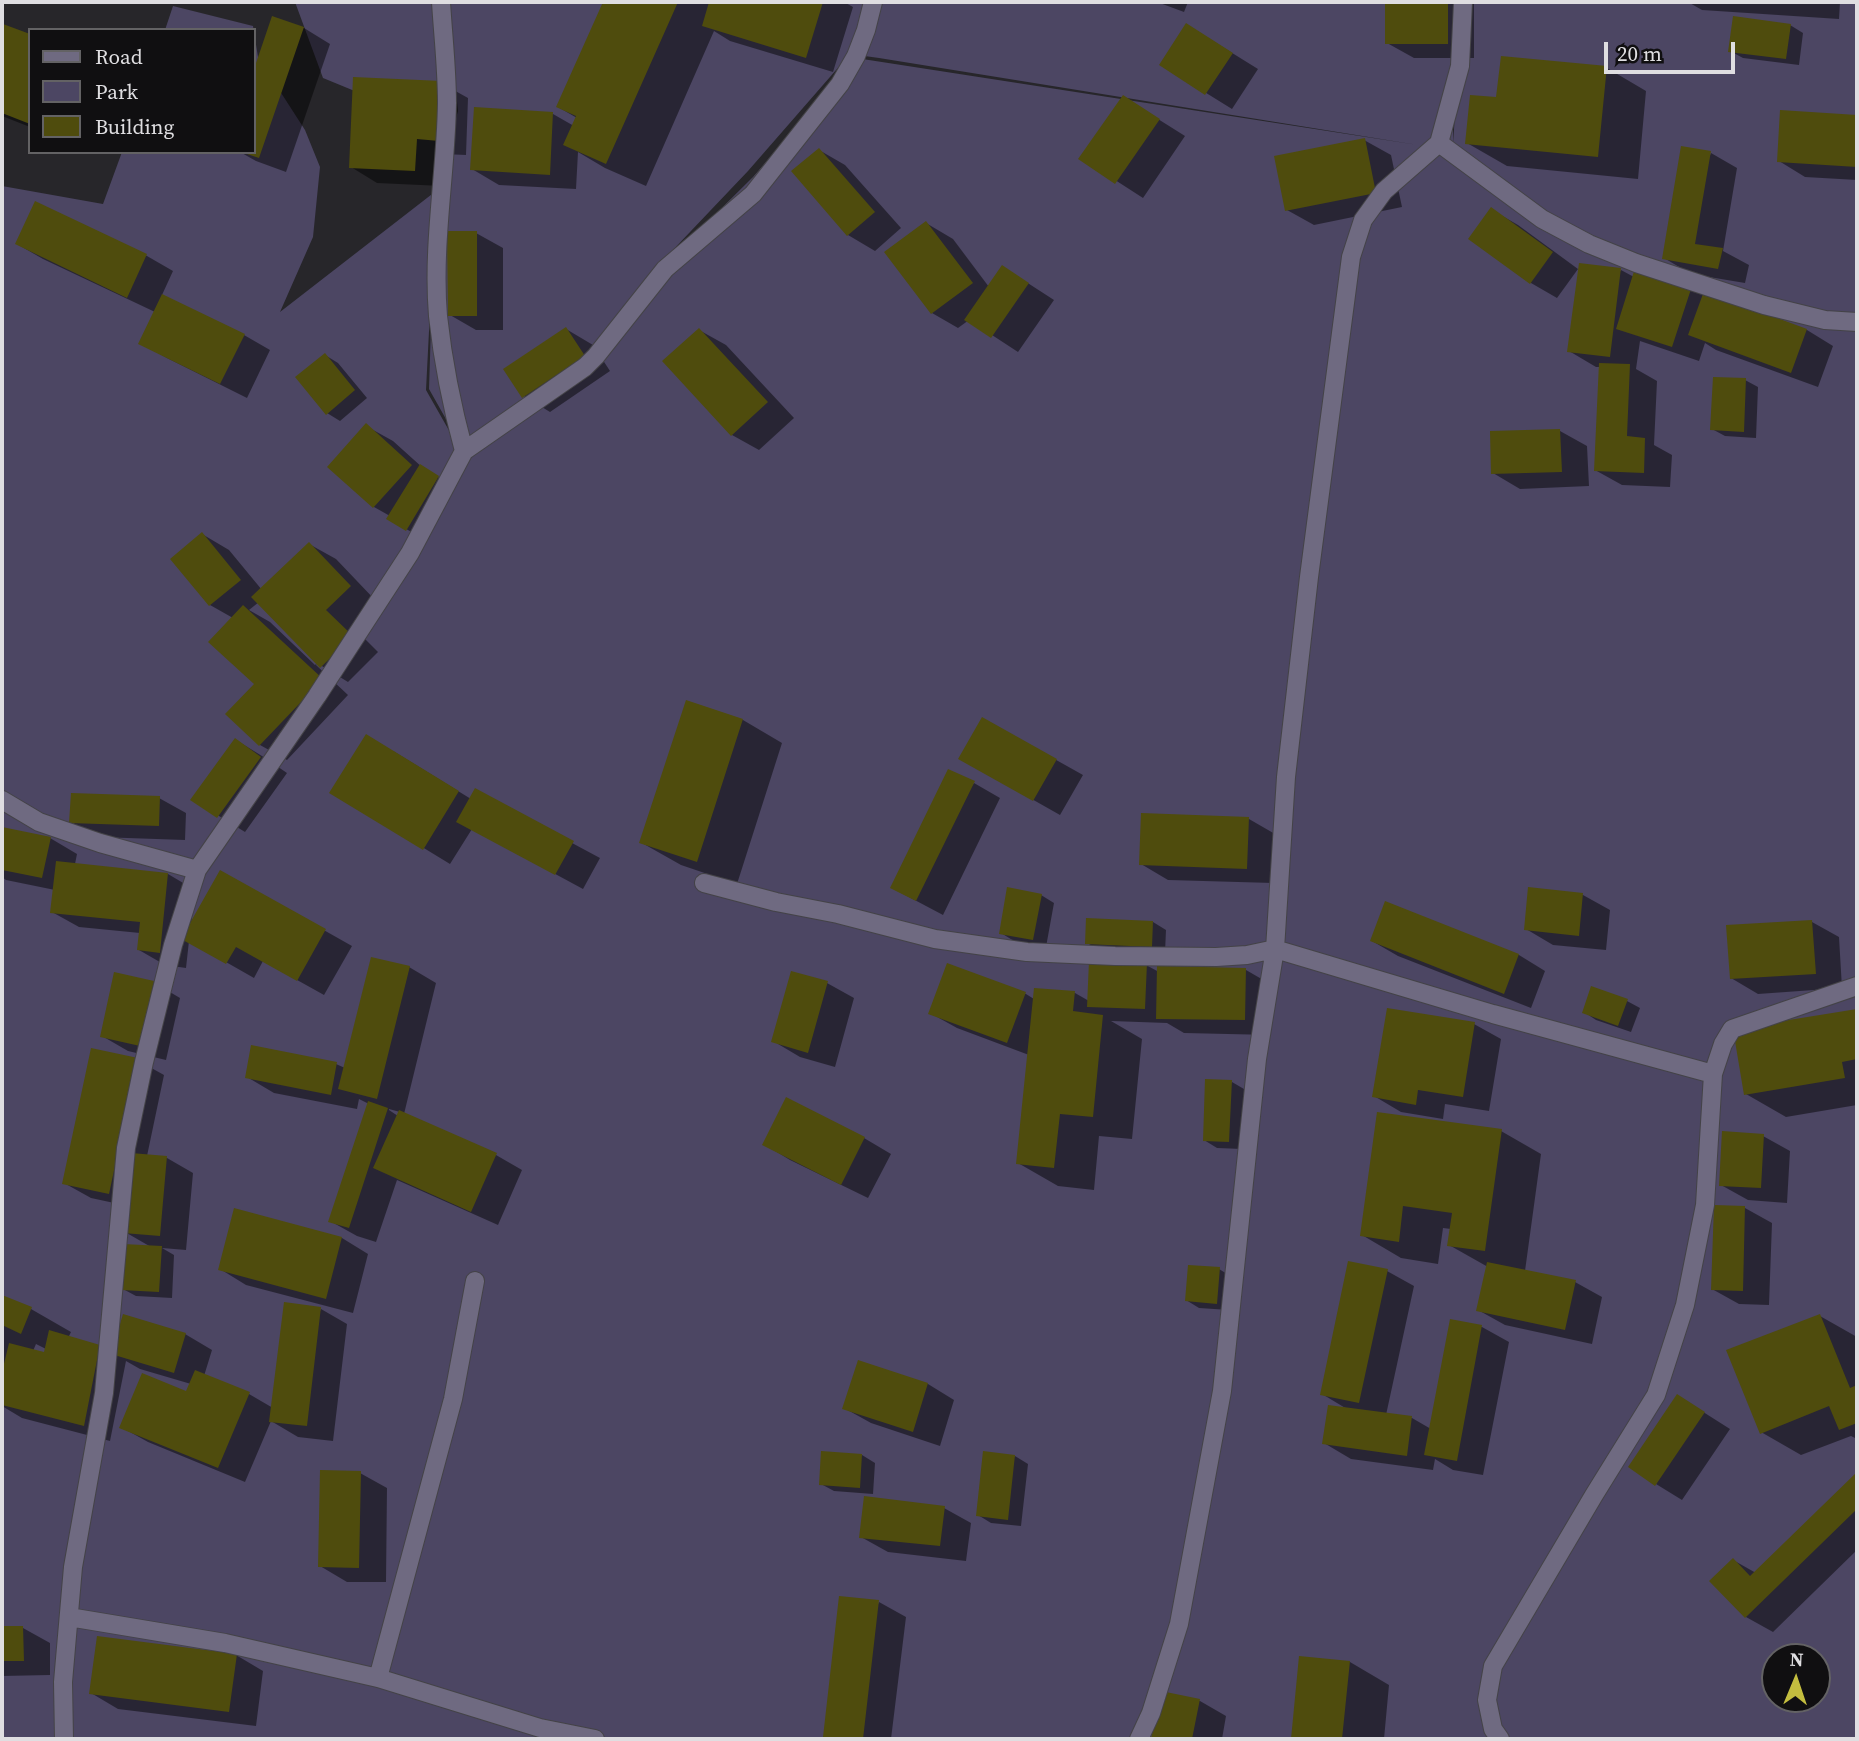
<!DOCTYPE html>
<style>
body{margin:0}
#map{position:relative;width:1859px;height:1741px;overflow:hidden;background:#27262a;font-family:"Source Serif 4",serif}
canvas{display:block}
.frame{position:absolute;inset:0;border:4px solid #dfdee1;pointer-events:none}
.legend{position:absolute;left:28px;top:28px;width:228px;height:126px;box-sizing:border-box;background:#100f11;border:2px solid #636264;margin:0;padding:9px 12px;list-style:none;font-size:21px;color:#dfdee1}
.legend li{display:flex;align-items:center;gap:14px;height:35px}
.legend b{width:35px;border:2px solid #636264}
.north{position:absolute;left:1761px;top:1643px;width:70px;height:70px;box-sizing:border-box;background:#100f11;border:2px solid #636264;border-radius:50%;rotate:2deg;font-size:19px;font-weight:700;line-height:28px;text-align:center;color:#dfdee1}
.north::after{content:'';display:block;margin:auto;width:24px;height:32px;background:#c3bd3f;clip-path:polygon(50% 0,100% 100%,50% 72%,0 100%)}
.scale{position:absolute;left:1604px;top:42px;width:131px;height:32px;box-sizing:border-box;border:4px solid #dfdee1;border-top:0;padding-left:9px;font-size:21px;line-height:24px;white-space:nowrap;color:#dfdee1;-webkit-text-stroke:5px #100f11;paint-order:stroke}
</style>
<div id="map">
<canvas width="1859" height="1741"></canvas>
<div class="frame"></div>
<ul class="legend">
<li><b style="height:9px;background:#6f6a81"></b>Road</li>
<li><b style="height:19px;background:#4c4663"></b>Park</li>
<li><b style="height:19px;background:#4f4c0d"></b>Building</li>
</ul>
<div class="north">N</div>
<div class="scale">20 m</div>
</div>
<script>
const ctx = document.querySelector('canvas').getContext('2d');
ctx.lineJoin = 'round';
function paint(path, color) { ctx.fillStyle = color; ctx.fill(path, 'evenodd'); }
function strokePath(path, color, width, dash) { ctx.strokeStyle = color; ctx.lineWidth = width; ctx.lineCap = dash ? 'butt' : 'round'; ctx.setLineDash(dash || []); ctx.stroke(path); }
paint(new Path2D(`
 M 295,2 L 445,2 L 456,110 L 396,108 L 323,78 Z
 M 447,2 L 1457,2 L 1453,46 L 1453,143 L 1463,2 L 1857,2 L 1857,1739 L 63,1739 L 94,1412 L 58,1739 L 2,1739 L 2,186 L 103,204 L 122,152 L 254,152 L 254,30 L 165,30 L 173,6 L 253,26 L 258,57 L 305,130 L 320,167 L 313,237 L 280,312 L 436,191 L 458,111 ZM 850,54 L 879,58 L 1418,145 L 856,58 L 753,177 L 654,275 L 589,367 L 459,448 L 426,390 L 434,233 L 429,389 L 460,444 L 587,364 L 652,272 L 748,171 ZM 1775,1657 L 1817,1657 L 1817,1699 L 1775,1699 Z`), '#4c4663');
paint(new Path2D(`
 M 605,2 L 844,2 L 853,7 L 833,72 L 730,41 L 714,31 L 646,186 L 605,168 L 578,152 L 576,189 L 499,185 L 472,169 L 476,109 L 553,114 L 574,126 L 577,118 L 558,107 Z
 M 1157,2 L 1188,2 L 1184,12 Z
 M 1387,2 L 1474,2 L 1474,58 L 1414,58 L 1387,43 Z
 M 1688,2 L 1840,2 L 1839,19 L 1702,10 Z
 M 273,18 L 304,28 L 330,44 L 286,172 L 256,161 L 240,152 L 254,152 L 254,74 Z
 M 1187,25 L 1258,69 L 1232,109 L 1161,65 Z
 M 1790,25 L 1803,33 L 1799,65 L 1743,58 L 1730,51 Z
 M 4,26 L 30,36 L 30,127 L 2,116 L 2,31 Z
 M 1607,68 L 1646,91 L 1638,179 L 1507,166 L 1467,143 L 1498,99 Z
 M 441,83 L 468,98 L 466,155 L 443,154 L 442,186 L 377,183 L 351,167 Z
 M 1123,97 L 1185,136 L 1143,198 L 1081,158 Z
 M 1782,112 L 1857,116 L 1857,180 L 1805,177 L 1779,161 Z
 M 1364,140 L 1391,155 L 1402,207 L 1314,225 L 1287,210 Z
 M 819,150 L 845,165 L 901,228 L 875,251 L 848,235 L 793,172 Z
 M 1711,153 L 1737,168 L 1723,251 L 1749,265 L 1745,283 L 1691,274 L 1664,258 Z
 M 36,203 L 147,256 L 173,271 L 162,295 L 244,335 L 270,350 L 247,398 L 167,358 L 140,343 L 155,312 L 43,259 L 17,244 Z
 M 1492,210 L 1518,225 L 1578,269 L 1557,298 L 1531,283 Z
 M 926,223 L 953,239 L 989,287 L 1003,267 L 1054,300 L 1018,352 L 969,320 L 958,328 L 932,313 Z
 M 476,233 L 503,248 L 503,330 L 476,330 L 450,315 Z
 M 1621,270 L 1634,277 L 1705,293 L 1807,330 L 1833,346 L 1818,387 L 1716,350 L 1705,343 L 1699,361 L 1640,341 L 1636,369 L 1657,381 L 1654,445 L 1672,455 L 1670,487 L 1622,485 L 1595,470 L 1601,367 L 1596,367 L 1569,351 Z
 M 566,329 L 593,345 L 610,371 L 550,412 L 524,396 Z
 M 699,330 L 726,345 L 794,418 L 759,450 L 732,435 Z
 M 325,355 L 338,363 L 367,398 L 340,421 L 327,413 Z
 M 1745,380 L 1758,387 L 1756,438 L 1725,436 L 1712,429 Z
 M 366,426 L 393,441 L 423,468 L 451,485 L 420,537 L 389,519 L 390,516 L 374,507 L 329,467 Z
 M 1560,431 L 1587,446 L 1589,486 L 1520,489 L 1493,473 Z
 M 202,534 L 229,550 L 262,590 L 309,544 L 336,559 L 377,602 L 352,626 L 378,652 L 348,682 L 317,663 L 316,665 L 348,695 L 287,760 L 260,745 L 228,714 L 256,684 L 233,618 L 210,605 L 172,559 ZM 259,602 L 318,662 L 315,665 L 270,622 L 249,610 Z
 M 687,702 L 743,720 L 782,743 L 737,884 L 681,865 L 642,843 Z
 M 983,719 L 1083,775 L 1060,815 L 961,759 Z
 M 236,740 L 262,756 L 287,773 L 245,832 L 193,800 Z
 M 393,751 L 471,799 L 475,791 L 600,858 L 583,889 L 472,829 L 450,864 L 332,792 Z
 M 974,783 L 1000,798 L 943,915 L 892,888 Z
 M 159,798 L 186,813 L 185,840 L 98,837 L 71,822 Z
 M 1249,819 L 1275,834 L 1273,883 L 1168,880 L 1141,864 Z
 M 2,828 L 50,838 L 77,854 L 75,864 L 168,874 L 195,890 L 191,926 L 221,872 L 352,946 L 324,995 L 263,961 L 254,978 L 189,941 L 186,968 L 165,965 L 139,950 L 140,933 L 79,927 L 52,912 L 55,890 L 6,880 L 2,877 Z
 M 1530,889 L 1583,895 L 1610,910 L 1606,950 L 1553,945 L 1526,929 Z
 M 1041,895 L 1054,903 L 1046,947 L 1014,941 L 1001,933 Z
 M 1386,904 L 1519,955 L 1545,971 L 1531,1008 L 1398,956 L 1372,941 Z
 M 1153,922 L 1166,930 L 1165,953 L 1100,950 L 1087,943 Z
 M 1812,922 L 1839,937 L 1842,988 L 1758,994 L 1731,978 Z
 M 948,965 L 1026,994 L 1034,999 L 1075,993 L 1089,1001 L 1146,965 L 1159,972 L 1246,970 L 1272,985 L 1271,1035 L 1184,1033 L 1167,1023 L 1111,1021 L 1142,1039 L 1132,1139 L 1099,1136 L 1094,1190 L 1058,1186 L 1018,1163 L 1029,1055 L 957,1028 L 930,1013 Z
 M 409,967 L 436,983 L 404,1114 L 496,1155 L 522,1170 L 498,1225 L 397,1180 L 376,1242 L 357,1236 L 330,1221 L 369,1104 L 359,1099 L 357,1109 L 274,1093 L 247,1077 L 336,1064 L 345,1068 ZM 389,1109 L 400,1112 L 398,1116 L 389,1110 Z
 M 153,982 L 180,998 L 166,1060 L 128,1051 L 102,1036 Z
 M 827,983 L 854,998 L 835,1067 L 800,1057 L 773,1041 Z
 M 1627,1001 L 1640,1008 L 1631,1032 L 1596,1020 L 1584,1012 Z
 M 1857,1010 L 1857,1105 L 1786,1117 L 1746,1094 L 1735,1031 Z
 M 1474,1024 L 1501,1039 L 1489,1111 L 1445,1104 L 1443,1119 L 1401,1112 L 1374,1096 Z
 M 137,1060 L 164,1075 L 147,1156 L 167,1158 L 193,1173 L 186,1250 L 162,1248 L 174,1255 L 172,1298 L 136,1296 L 123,1289 L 151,1247 L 125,1232 L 128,1206 L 91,1198 L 64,1183 Z
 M 1232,1082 L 1244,1089 L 1242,1149 L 1217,1148 L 1204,1140 Z
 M 1501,1131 L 1541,1154 L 1525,1271 L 1575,1282 L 1602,1297 L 1592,1344 L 1505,1325 L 1478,1310 L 1488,1267 L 1449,1245 L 1451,1229 L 1443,1228 L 1438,1264 L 1401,1258 L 1362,1235 Z
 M 1763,1136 L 1790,1151 L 1787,1203 L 1748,1200 L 1721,1185 Z
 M 864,1138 L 891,1154 L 868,1198 L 790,1160 L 764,1144 Z
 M 1715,1207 L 1745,1208 L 1772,1223 L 1769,1305 L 1739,1304 L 1712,1289 Z
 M 235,1211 L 342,1238 L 368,1254 L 353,1313 L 246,1285 L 220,1269 Z
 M 1219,1269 L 1232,1277 L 1229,1310 L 1199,1308 L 1186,1300 Z
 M 1387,1271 L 1414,1286 L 1386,1415 L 1412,1418 L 1431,1429 L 1452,1321 L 1482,1327 L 1509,1342 L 1483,1475 L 1453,1470 L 1435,1459 L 1433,1470 L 1351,1459 L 1324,1443 L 1347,1409 L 1322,1394 Z
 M 2,1297 L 31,1309 L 71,1332 L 68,1338 L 99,1347 L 185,1334 L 212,1350 L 204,1376 L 249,1394 L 273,1408 L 321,1309 L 347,1324 L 333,1441 L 298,1437 L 271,1421 L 245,1482 L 148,1442 L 121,1427 L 187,1393 L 191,1384 L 140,1369 L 126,1361 L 110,1441 L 22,1418 L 2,1406 L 2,1378 L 5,1365 L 2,1364 ZM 36,1344 L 46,1349 L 45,1354 L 33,1351 Z
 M 1820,1316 L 1857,1337 L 1857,1439 L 1851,1436 L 1801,1455 L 1761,1432 Z
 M 859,1362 L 928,1384 L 954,1400 L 940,1446 L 871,1423 L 844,1408 Z
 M 1678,1396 L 1730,1429 L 1682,1500 L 1656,1484 Z
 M 862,1455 L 875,1463 L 873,1494 L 834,1491 L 821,1484 Z
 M 1015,1456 L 1028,1464 L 1021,1526 L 991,1523 L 978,1515 Z
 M 360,1473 L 387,1488 L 386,1582 L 347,1582 L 320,1566 Z
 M 1857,1474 L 1857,1550 L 1773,1632 L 1746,1617 L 1733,1560 L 1756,1573 Z
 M 944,1508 L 971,1523 L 966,1561 L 888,1552 L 861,1537 Z
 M 879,1602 L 906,1617 L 891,1739 L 831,1739 L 825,1736 Z
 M 2,1628 L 23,1628 L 50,1643 L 50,1675 L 2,1676 Z
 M 236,1655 L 263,1671 L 256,1726 L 118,1709 L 91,1693 Z
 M 1301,1658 L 1350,1662 L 1389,1685 L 1384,1739 L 1293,1739 Z
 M 1162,1693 L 1200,1701 L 1226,1716 L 1222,1739 L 1153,1739 Z`), '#0007');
paint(new Path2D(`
 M 603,2 L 678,2 L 606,164 L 563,145 L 576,116 L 556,107 Z
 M 709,2 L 823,2 L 806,58 L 702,26 Z
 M 1385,2 L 1448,2 L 1448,44 L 1385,44 Z
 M 272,16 L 304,27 L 259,158 L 244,153 L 254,152 L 254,69 Z
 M 1733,16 L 1791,24 L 1786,59 L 1728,52 Z
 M 1186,23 L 1233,53 L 1205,95 L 1159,65 Z
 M 3,24 L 30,34 L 30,124 L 2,113 Z
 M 1501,56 L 1607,66 L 1598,157 L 1465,144 L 1470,95 L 1496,97 Z
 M 353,77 L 442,81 L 439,141 L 417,139 L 415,171 L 349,168 Z
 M 1123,95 L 1160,119 L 1115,184 L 1078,159 Z
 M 474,107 L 553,112 L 550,175 L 470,170 Z
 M 1780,110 L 1857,115 L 1857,167 L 1777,162 Z
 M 1365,138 L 1376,193 L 1285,211 L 1274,156 Z
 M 1681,146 L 1711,151 L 1695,244 L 1723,248 L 1718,269 L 1662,259 Z
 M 819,148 L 875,212 L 847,236 L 791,171 Z
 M 35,201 L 147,254 L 127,298 L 15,244 Z
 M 1491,207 L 1553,252 L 1530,284 L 1468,239 Z
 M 926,221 L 973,283 L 931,314 L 884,252 Z
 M 447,231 L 477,231 L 477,316 L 448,316 Z
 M 1579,263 L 1621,268 L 1610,357 L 1567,352 Z
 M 1002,265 L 1029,283 L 991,338 L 964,320 Z
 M 1635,268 L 1692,286 L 1672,347 L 1616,329 Z
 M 1704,291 L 1807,329 L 1791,373 L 1688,335 Z
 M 162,294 L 245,334 L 220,384 L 138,344 Z
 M 566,327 L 585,356 L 522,398 L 503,369 Z
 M 699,328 L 768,402 L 731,436 L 662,361 Z
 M 325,353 L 355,390 L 326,415 L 295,377 Z
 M 1599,363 L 1630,364 L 1627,436 L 1645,438 L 1644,473 L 1594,471 Z
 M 1713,377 L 1746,378 L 1744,432 L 1710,430 Z
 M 366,423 L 412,465 L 373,508 L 327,467 Z
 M 1560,429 L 1562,472 L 1491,474 L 1490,431 Z
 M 420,464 L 439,476 L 406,531 L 386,519 Z
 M 202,532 L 241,580 L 209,606 L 170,559 Z
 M 309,542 L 351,586 L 326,610 L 353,636 L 320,668 L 251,597 Z
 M 243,605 L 323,679 L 259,746 L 225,714 L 254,684 L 208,642 Z
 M 686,700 L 743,719 L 697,862 L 639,843 Z
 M 982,717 L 1057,759 L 1033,801 L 958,759 Z
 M 366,734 L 459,791 L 423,850 L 329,793 Z
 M 235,738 L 261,757 L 217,818 L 190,800 Z
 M 948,769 L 975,781 L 916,901 L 890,888 Z
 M 475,788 L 574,841 L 555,875 L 456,822 Z
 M 71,793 L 160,796 L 159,826 L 69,823 Z
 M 1141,813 L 1249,817 L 1247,869 L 1139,865 Z
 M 2,827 L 51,837 L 42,878 L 2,870 Z
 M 56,861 L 168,873 L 160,953 L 137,950 L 140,922 L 50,913 Z
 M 220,870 L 326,929 L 297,981 L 236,947 L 226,964 L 181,939 Z
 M 1007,887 L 1042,894 L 1033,940 L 999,934 Z
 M 1528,887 L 1583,893 L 1579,936 L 1524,930 Z
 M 1385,901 L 1519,954 L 1504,994 L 1370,941 Z
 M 1086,918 L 1153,921 L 1152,947 L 1085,944 Z
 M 1812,920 L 1816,974 L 1730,979 L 1726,925 Z
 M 371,957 L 410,966 L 377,1099 L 338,1089 Z
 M 1089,961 L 1147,963 L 1145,1009 L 1087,1007 Z
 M 947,963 L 1026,992 L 1007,1043 L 928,1014 Z
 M 1157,966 L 1246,968 L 1245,1020 L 1156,1019 Z
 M 791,971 L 828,981 L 808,1053 L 771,1042 Z
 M 114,972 L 154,981 L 140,1046 L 100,1037 Z
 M 1591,986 L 1628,999 L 1618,1026 L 1582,1013 Z
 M 1034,988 L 1075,991 L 1073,1011 L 1103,1015 L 1093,1117 L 1060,1114 L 1054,1168 L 1016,1164 Z
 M 1387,1008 L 1475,1022 L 1463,1097 L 1418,1090 L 1416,1105 L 1372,1097 Z
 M 1857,1009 L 1857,1059 L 1842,1062 L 1845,1078 L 1744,1095 L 1733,1029 Z
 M 251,1045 L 337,1062 L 331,1095 L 245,1078 Z
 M 91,1048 L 138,1058 L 109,1194 L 62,1184 Z
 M 1205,1079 L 1232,1080 L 1229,1142 L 1203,1141 Z
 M 786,1097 L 865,1137 L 841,1185 L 762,1145 Z
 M 368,1101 L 388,1108 L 349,1228 L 328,1222 Z
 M 399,1110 L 497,1153 L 471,1212 L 373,1168 Z
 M 1377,1112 L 1502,1129 L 1485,1251 L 1447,1246 L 1452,1213 L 1403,1206 L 1399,1242 L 1360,1236 Z
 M 1722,1131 L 1764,1134 L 1761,1188 L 1719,1186 Z
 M 131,1153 L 167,1156 L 160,1236 L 123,1233 Z
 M 1714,1205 L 1745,1206 L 1743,1291 L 1711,1290 Z
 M 234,1208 L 342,1237 L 326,1299 L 218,1270 Z
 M 123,1244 L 162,1246 L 159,1292 L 121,1290 Z
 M 1348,1261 L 1388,1269 L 1359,1403 L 1320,1395 Z
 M 1487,1262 L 1576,1280 L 1565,1330 L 1476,1311 Z
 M 1188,1265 L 1220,1267 L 1217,1304 L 1185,1301 Z
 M 2,1295 L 32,1307 L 21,1334 L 2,1325 Z
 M 284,1302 L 321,1307 L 307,1426 L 269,1422 Z
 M 123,1314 L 186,1333 L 174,1373 L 111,1354 Z
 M 1820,1314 L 1850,1388 L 1857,1385 L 1857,1423 L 1839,1430 L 1829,1406 L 1760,1434 L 1726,1350 Z
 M 1450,1319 L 1482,1325 L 1457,1461 L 1424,1455 Z
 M 49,1330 L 100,1345 L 84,1426 L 2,1405 L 2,1372 L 9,1343 L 44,1352 Z
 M 858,1360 L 928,1383 L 913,1432 L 842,1409 Z
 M 195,1370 L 250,1392 L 218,1468 L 119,1428 L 142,1373 L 186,1391 Z
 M 1677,1394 L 1705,1412 L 1655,1486 L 1628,1467 Z
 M 1328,1405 L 1412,1416 L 1407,1456 L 1322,1444 Z
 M 821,1451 L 862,1454 L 860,1488 L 819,1485 Z
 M 983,1451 L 1015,1455 L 1008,1520 L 976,1516 Z
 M 320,1470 L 361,1471 L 359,1568 L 318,1567 Z
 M 1857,1472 L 1857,1509 L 1745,1618 L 1709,1581 L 1733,1558 L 1750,1576 Z
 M 864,1496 L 945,1506 L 940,1546 L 859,1538 Z
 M 839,1596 L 879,1600 L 863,1739 L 823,1737 Z
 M 2,1626 L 23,1626 L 24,1661 L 2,1661 Z
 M 97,1636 L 237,1654 L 229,1712 L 89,1694 Z
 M 1299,1656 L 1350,1661 L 1342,1739 L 1291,1739 Z
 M 1161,1691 L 1200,1699 L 1192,1739 L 1151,1739 Z`), '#4f4c0d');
const minor = new Path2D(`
 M 1463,2 L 1460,66 L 1439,143 L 1542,219 L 1589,244 L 1636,263 L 1764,305 L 1825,320 L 1857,322
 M 1439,143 L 1384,191 L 1363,220 L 1351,257 L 1309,577 L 1286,777 L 1275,949 L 1493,1014 L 1713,1074 L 1705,1205 L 1685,1305 L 1656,1395 L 1594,1495 L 1493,1666 L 1487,1700 L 1493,1729 L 1500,1739
 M 464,451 L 585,367 L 596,356 L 665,269 L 753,194 L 840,84 L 856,56 L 866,30 L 873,2
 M 2,800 L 39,822 L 100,843 L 197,870
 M 704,883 L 776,902 L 838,914 L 935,939 L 1027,952 L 1115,956 L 1216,957 L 1247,955 L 1275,949 L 1257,1059 L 1222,1391 L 1179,1624 L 1151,1713 L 1139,1739
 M 1713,1074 L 1723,1044 L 1732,1029 L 1857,986
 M 69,1617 L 225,1643 L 378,1678 L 540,1728 L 595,1739
 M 378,1678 L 453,1399 L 475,1281
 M 64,1739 L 63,1682 L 73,1567 L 104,1393 L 126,1148 L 144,1062 L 173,945 L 197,870 L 317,696 L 410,553 L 464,451 C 452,407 443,362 438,316 C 432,245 446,173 447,103 C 447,69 443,35 441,2`);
strokePath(minor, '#444347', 20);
strokePath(minor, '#6f6a81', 18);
</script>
